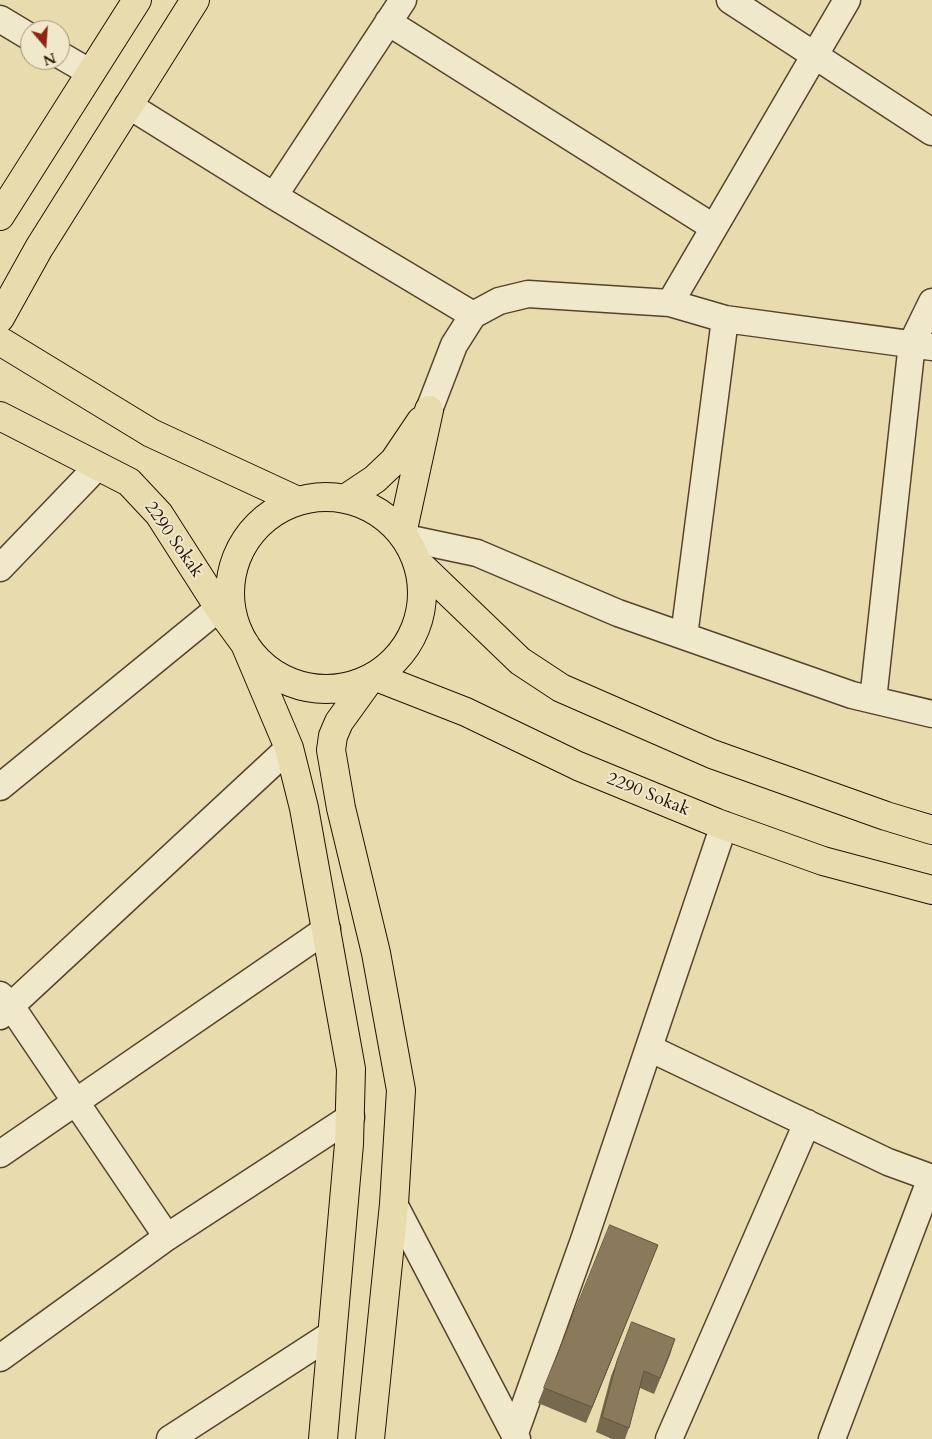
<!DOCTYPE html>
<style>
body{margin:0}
#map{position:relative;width:932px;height:1439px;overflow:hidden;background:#e8dcaf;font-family:Cardo,serif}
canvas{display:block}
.north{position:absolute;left:20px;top:20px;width:50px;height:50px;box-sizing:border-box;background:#f0e8cb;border:1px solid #9f927a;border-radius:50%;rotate:162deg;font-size:14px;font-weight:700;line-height:20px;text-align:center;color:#251000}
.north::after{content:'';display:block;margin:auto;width:18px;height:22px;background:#8f2418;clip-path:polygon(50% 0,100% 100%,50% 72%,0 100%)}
</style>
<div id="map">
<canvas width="932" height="1439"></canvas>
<div class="north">N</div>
</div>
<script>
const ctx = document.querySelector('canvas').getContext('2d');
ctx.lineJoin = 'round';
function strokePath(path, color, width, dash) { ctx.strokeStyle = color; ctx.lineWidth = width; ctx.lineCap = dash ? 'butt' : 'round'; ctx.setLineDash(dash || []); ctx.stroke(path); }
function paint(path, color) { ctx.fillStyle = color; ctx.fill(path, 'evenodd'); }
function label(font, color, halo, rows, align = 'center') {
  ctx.font = font + ' Cardo,serif'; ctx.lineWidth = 4; ctx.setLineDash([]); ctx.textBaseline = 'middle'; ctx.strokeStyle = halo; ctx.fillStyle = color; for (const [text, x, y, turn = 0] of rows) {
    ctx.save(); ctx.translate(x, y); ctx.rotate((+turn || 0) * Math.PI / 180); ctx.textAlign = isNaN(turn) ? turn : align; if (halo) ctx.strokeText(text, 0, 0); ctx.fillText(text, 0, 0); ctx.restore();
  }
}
const minor = new Path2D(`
 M 730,0 L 932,132
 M 0,19 L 30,37
 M 388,22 L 713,227
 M 60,55 L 91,73
 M 128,105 L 274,196 L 473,315
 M 274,196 L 403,0
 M 670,303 L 847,0
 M 429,410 L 454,345 L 473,315 L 499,301 L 528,294 L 670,303 L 725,319 L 932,347
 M 406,538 L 477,553 L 618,613 L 852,695 L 932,714
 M 0,568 L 98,466
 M 684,636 L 725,319
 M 873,700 L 912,343 L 932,302
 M 0,787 L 219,608
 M 0,995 L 11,1006 L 167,1237
 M 0,1016 L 289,748
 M 649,1048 L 888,1162 L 932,1178
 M 0,1154 L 327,929
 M 394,1204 L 517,1439
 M 0,1358 L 167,1237 L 351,1117
 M 515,1433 L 584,1240 L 724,825
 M 170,1439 L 332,1334
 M 669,1439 L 807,1123
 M 832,1439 L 931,1178`);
const major = new Path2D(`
 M 0,216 L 137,0
 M 0,318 L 39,248 L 195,0
 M 0,341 L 151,433 L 298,501
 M 0,416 L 129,482 L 159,514 L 223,614 L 245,644 L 289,748 L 304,808 L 351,1069 L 349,1144 L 323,1439
 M230 593a96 96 0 1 1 192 0a96 96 0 1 1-192 0Z
 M 345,499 L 375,479 L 394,461 L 421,421
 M 402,534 L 429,410
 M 417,562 L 520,661 L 561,688 L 712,754 L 886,816 L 932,830
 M 374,676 L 466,712 L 578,766 L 717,823 L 823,861 L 932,890
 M 370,679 L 339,722 L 333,736 L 331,750 L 341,808 L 376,953 L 401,1090 L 394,1204 L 370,1439`);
strokePath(minor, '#56432c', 29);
strokePath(major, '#251000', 30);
strokePath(minor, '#f0e8cb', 26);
strokePath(major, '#e8dcaf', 28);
paint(new Path2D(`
 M 658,1245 L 586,1423 L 538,1403 L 544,1388 Z
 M 675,1339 L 654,1394 L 640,1388 L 629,1428 L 625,1439 L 612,1439 L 596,1432 L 611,1376 L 617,1361 Z`), '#77694e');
paint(new Path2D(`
 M 658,1245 L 652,1260 L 586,1423 L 592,1407 Z
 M 675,1339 L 670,1355 L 654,1394 L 660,1378 Z`), '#615540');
const building = new Path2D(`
 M 610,1225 L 658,1245 L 592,1407 L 544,1388 Z
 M 632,1322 L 675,1339 L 660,1378 L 644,1371 L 629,1428 L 602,1417 L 617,1361 Z`);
paint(building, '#8a7a5b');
strokePath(building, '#615540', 1);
label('18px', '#251000', '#f0e8cb', [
 ["2290 Sokak",173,540,55],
 ["2290 Sokak",648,795,22]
]);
</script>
